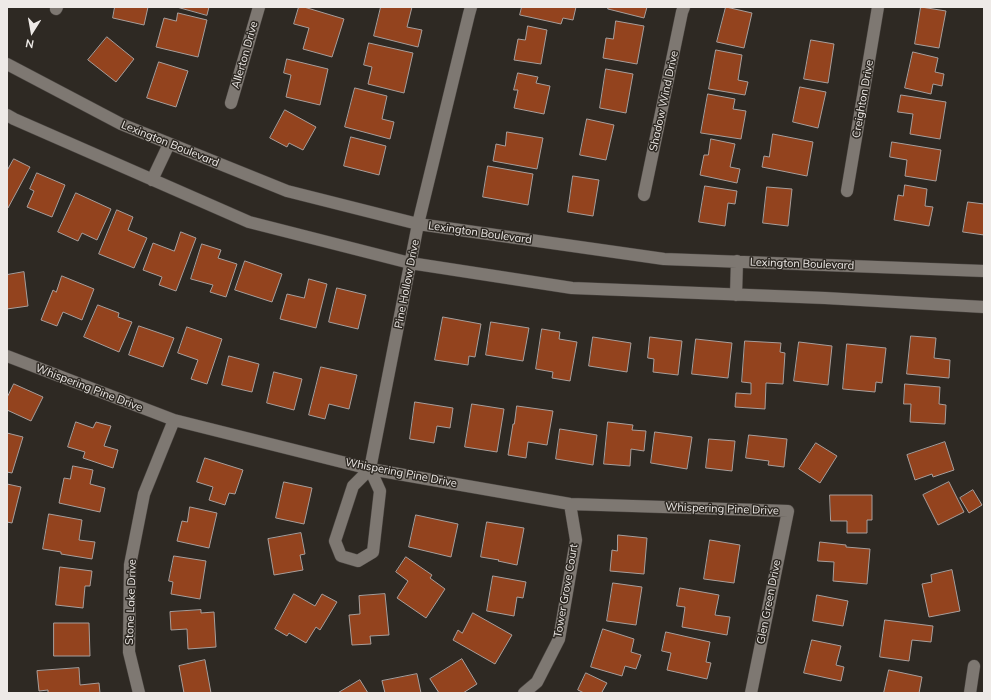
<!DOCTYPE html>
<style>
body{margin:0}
#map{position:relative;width:991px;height:700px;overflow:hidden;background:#2e2923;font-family:Mulish,sans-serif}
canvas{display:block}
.frame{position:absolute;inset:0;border:8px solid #eeeae7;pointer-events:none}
.north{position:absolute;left:12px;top:12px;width:40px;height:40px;-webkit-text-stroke:3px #2e2923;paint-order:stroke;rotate:191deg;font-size:11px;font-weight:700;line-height:16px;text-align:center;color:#eeeae7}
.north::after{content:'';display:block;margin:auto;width:14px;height:18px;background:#eeeae7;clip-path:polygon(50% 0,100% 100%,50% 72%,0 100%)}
</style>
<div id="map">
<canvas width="991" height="700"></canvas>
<div class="frame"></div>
<div class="north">N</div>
</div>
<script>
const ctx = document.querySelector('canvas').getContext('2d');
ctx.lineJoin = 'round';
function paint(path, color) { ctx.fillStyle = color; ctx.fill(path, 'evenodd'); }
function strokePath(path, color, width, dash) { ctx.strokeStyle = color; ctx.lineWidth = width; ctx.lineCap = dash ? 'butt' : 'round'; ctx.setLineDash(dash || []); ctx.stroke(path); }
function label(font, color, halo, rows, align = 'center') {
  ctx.font = font + ' Mulish,sans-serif'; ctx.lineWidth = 3; ctx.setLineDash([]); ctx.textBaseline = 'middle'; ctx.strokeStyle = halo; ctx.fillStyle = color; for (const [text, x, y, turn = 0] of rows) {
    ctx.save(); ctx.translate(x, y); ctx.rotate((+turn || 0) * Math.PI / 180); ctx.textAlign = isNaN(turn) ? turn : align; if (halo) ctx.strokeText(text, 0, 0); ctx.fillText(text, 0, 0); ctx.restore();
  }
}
const building = new Path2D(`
 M 115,7 L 148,7 L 144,25 L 113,18 Z
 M 177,7 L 209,7 L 207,15 Z
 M 299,7 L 304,7 L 344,19 L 332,57 L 303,49 L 309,28 L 294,24 Z
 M 381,7 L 412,7 L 407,27 L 422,30 L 418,47 L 374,36 Z
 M 522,7 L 576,7 L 573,20 L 563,18 L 561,24 L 520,15 Z
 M 609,7 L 647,7 L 644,18 L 608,9 Z
 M 726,7 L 752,13 L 744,48 L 717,42 Z
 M 921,7 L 946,11 L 939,48 L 915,44 Z
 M 178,13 L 207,20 L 198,57 L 156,47 L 164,18 L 176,21 Z
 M 616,21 L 644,26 L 637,64 L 603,58 L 606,38 L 613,39 Z
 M 528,26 L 547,30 L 541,64 L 514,60 L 518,39 L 525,40 Z
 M 107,37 L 134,59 L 116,82 L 88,60 Z
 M 811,40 L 834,44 L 828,83 L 804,79 Z
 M 369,43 L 413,53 L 404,93 L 368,84 L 372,67 L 364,65 Z
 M 716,50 L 742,55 L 738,80 L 748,82 L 745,95 L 709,89 Z
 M 913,52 L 938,58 L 935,72 L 944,74 L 942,86 L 933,84 L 931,94 L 905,88 Z
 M 287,59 L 328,69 L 320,105 L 286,97 L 291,75 L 284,73 Z
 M 159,62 L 188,71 L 176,107 L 147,98 Z
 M 606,69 L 633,74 L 626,113 L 600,108 Z
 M 518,73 L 538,77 L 536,83 L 550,86 L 544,114 L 514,108 L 518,90 L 514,90 Z
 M 800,87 L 826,92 L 818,128 L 793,122 Z
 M 355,88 L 387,96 L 382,119 L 394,122 L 390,139 L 345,127 Z
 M 708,94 L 735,99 L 733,109 L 746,111 L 741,139 L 701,133 Z
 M 901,95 L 946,102 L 940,139 L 910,134 L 913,114 L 898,112 Z
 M 285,110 L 316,127 L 303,150 L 289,143 L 287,147 L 270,138 Z
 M 587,119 L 614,125 L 606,160 L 580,155 Z
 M 507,132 L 543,138 L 537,169 L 493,161 L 496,144 L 505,146 Z
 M 773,134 L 813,142 L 807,176 L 762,167 L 764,156 L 769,157 Z
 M 351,137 L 386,146 L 379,175 L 344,166 Z
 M 711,139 L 735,144 L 730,167 L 740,169 L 737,183 L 700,175 L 704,155 L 708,155 Z
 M 892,142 L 941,150 L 936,181 L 905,176 L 907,160 L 890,157 Z
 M 14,159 L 30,167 L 8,208 L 7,207 L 7,171 Z
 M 488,166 L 533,174 L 528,205 L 483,197 Z
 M 37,173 L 65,185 L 52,217 L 27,207 L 34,191 L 30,189 Z
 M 573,176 L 599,180 L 593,216 L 568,212 Z
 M 905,185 L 927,189 L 925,206 L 933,207 L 929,226 L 894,220 L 898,195 L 903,196 Z
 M 705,186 L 737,191 L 735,204 L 728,203 L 725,226 L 699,222 Z
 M 767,187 L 792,189 L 788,226 L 763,223 Z
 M 76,193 L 111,209 L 97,240 L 82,233 L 78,241 L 58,232 Z
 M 968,202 L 984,204 L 984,235 L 963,232 Z
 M 117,210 L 133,217 L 128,230 L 147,238 L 134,268 L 99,254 Z
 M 181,232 L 196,238 L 176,291 L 159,285 L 162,277 L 143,270 L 153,243 L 174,251 Z
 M 202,244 L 221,250 L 218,258 L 237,264 L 226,297 L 210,292 L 213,285 L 191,279 Z
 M 245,261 L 282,274 L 272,302 L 235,290 Z
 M 24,272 L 28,306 L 7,309 L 7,275 Z
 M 62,276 L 94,289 L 82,320 L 63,312 L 57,326 L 41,320 L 53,290 L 56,292 Z
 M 309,279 L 327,284 L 316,328 L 280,319 L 287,294 L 304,298 Z
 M 337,288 L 366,295 L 358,329 L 329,322 Z
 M 98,305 L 119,313 L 118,317 L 132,322 L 119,352 L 84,337 Z
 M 443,317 L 481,324 L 475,357 L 469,356 L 468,365 L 435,360 Z
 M 491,322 L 529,328 L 523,361 L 486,355 Z
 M 139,326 L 174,338 L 163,367 L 129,355 Z
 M 187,327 L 222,339 L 207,384 L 191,379 L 198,360 L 178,353 Z
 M 542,329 L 560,332 L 559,339 L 577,342 L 570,381 L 552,378 L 553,372 L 536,369 Z
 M 911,336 L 936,338 L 934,358 L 950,360 L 949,378 L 907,374 Z
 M 593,337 L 631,343 L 627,372 L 589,366 Z
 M 650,337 L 682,341 L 678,375 L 653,372 L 654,359 L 648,358 Z
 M 696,339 L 732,343 L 728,378 L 692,374 Z
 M 745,341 L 781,343 L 780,352 L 785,353 L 783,384 L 766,383 L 765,409 L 735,407 L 736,393 L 751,394 L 751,383 L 742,382 Z
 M 799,342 L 832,346 L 828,385 L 794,381 Z
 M 847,344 L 886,348 L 882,383 L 876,382 L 875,392 L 843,389 Z
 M 229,356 L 259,364 L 252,392 L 222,385 Z
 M 321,367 L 357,375 L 349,409 L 329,404 L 325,419 L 309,415 Z
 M 274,372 L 302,379 L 294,410 L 267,403 Z
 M 14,384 L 43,397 L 31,421 L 7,410 L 7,398 Z
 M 905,384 L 940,387 L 939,404 L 946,405 L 945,424 L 910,422 L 911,404 L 904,404 Z
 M 415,402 L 453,408 L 450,428 L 437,426 L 434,443 L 410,439 Z
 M 472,404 L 504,409 L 497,452 L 465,447 Z
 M 517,406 L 553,411 L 547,445 L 528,442 L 526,458 L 508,455 L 513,424 L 514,424 Z
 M 76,422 L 93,428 L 96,422 L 111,426 L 104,446 L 118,450 L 113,468 L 83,458 L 85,452 L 68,447 Z
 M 608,422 L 633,425 L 632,430 L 646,431 L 644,451 L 631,449 L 630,466 L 604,464 Z
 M 560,429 L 597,435 L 593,465 L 556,459 Z
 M 655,432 L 692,437 L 687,469 L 651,463 Z
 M 7,433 L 23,437 L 12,473 L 7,472 Z
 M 749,435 L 787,439 L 784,467 L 768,465 L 769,461 L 746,458 Z
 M 709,439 L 735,441 L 732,471 L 706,468 Z
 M 945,442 L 954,470 L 933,477 L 932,474 L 915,480 L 907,455 Z
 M 816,443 L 837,456 L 820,483 L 799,469 Z
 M 205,458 L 243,470 L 235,494 L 229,493 L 225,505 L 209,500 L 213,487 L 197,482 Z
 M 73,466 L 93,470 L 90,484 L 105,488 L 100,512 L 59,503 L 64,478 L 70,479 Z
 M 284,482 L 312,488 L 304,524 L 276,518 Z
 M 949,482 L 964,512 L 938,525 L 923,495 Z
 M 7,484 L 21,487 L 12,523 L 7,522 Z
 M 973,490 L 982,505 L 969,513 L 960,498 Z
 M 830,495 L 872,495 L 872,520 L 867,520 L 867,533 L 847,533 L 847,521 L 831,521 Z
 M 190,507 L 217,513 L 209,548 L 177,541 L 182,521 L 187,522 Z
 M 49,514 L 82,520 L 79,540 L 95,542 L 92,559 L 61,554 L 61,552 L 43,549 Z
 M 416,515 L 458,524 L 451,557 L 409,547 Z
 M 487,522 L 524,528 L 517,565 L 498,561 L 499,560 L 481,557 Z
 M 301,533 L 305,554 L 300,555 L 303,570 L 274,575 L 268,539 Z
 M 618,535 L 647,538 L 644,574 L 610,571 L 612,550 L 617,551 Z
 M 710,540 L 740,545 L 734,583 L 704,579 Z
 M 820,542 L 846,545 L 846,547 L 870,549 L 867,584 L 833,581 L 834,562 L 818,561 Z
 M 174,556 L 206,561 L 200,599 L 171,594 L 173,582 L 169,581 Z
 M 406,557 L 432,575 L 430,578 L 445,589 L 426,618 L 397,598 L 408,581 L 396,572 Z
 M 60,567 L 92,571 L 90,586 L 85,586 L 83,608 L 56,605 Z
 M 952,570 L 960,611 L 929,617 L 922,584 L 932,582 L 931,575 Z
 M 493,576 L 526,582 L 523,598 L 517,597 L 514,616 L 487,611 Z
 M 613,583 L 642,587 L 636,625 L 607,621 Z
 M 680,588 L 719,595 L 715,615 L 730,617 L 727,635 L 682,627 L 685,607 L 677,606 Z
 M 294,594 L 315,606 L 322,594 L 337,602 L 320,630 L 316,627 L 306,643 L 289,633 L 287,636 L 275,629 Z
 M 385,594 L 389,635 L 370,636 L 371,644 L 352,645 L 349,615 L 360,614 L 359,596 Z
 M 817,595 L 848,601 L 843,626 L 813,621 Z
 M 201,610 L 201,613 L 214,612 L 216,647 L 188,649 L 187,629 L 171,630 L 170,612 Z
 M 473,613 L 512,635 L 495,664 L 453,640 L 458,630 L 462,633 Z
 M 885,620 L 933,626 L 931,642 L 912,640 L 909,661 L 880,657 Z
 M 54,623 L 89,623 L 90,656 L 54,656 Z
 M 603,629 L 634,639 L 631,652 L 641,655 L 636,669 L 625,666 L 622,676 L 591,667 Z
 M 666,632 L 710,642 L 706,662 L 711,663 L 707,679 L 667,670 L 671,653 L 662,651 Z
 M 812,640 L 841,646 L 836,665 L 844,667 L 841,681 L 804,673 Z
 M 462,659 L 477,684 L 463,693 L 439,693 L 430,679 Z
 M 205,660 L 211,693 L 184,693 L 179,666 Z
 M 79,668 L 80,685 L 99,683 L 100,693 L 48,693 L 48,690 L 39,691 L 37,671 Z
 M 889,670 L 922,677 L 919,693 L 884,693 Z
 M 586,673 L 607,683 L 602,692 L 604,693 L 584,693 L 578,690 Z
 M 417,674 L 421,693 L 385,693 L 382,681 Z
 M 360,680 L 368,693 L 338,693 Z`);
paint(building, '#93431e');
strokePath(building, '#a79e9b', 1);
const minor = new Path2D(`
 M 56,9 L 57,7
 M 7,64 L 121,124 L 287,191 L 418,224 L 664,259 L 984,271
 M 231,103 L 259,7
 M 7,115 L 14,119 L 249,222 L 410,263 L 572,288 L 825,298 L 984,307
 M 152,180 L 169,144
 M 847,191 L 878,7
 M 644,195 L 682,12 L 684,7
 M 736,295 L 737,261
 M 7,356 L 174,420 L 370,469 L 570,504 L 788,511 L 751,693
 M 370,469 L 418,224 L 469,14 L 471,7
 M 370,469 L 380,491 L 373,552 L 358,561 L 341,556 L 335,541 L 353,486 Z
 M 139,693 L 129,652 L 130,565 L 144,494 L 174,420
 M 524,693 L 537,682 L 559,639 L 576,540 L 570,504
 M 970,693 L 974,666`);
strokePath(minor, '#4a4541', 13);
strokePath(minor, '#7e7872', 12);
label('11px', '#eeeae7', '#2e2923', [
 ["Allerton Drive",245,55,-74],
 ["Creighton Drive",863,99,-80],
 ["Shadow Wind Drive",664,101,-78],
 ["Lexington Boulevard",170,144,22],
 ["Lexington Boulevard",480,233,8],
 ["Lexington Boulevard",802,264,2],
 ["Pine Hollow Drive",407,284,-79],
 ["Whispering Pine Drive",89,388,21],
 ["Whispering Pine Drive",401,473,11],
 ["Whispering Pine Drive",722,509,2],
 ["Tower Grove Court",566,591,-80],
 ["Stone Lake Drive",131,602,-88],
 ["Glen Green Drive",769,602,-79]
]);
</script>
